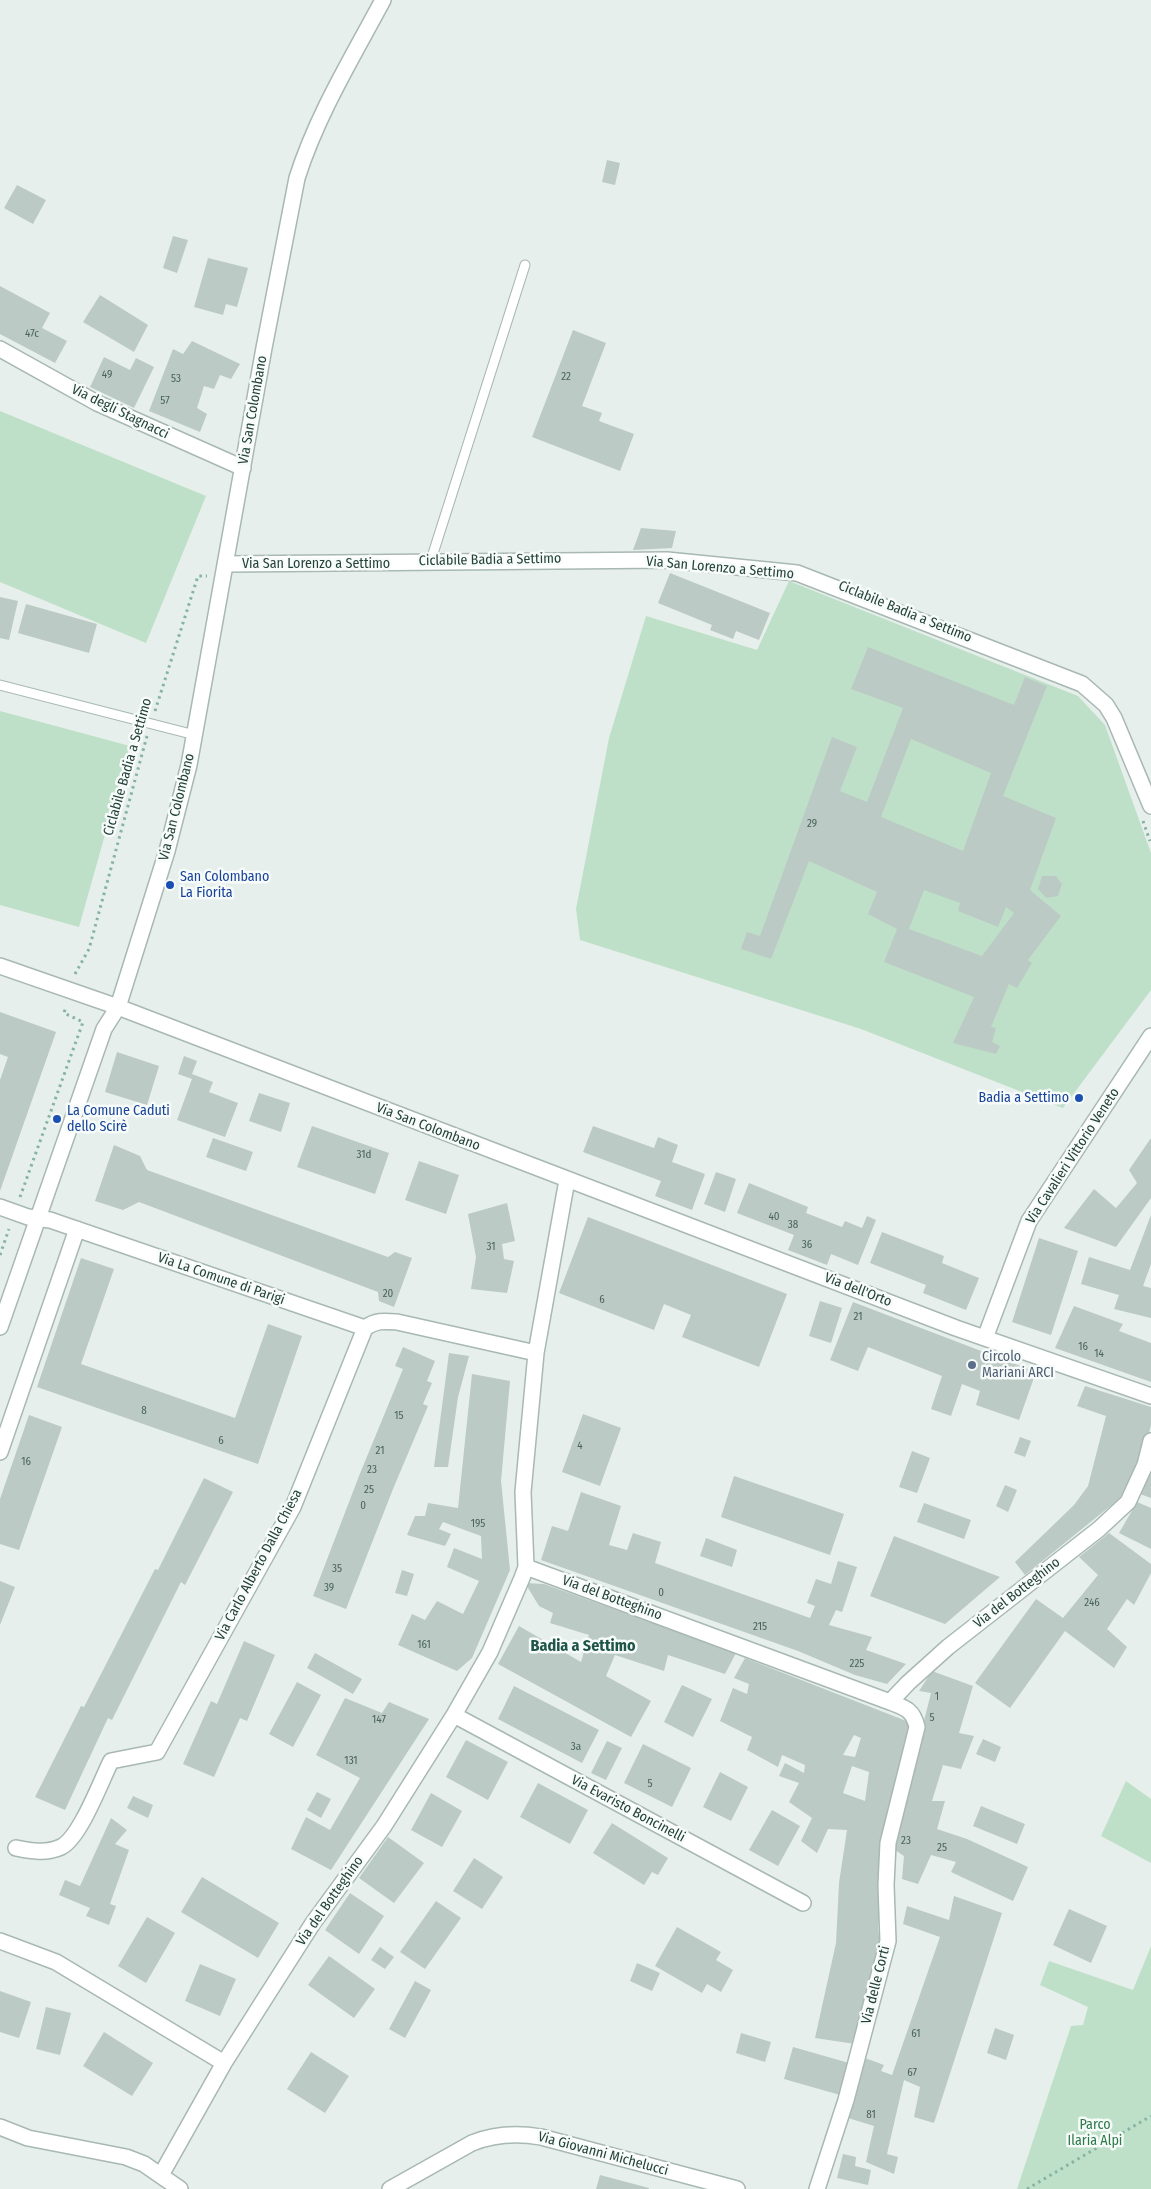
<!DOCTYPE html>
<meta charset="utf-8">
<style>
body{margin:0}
canvas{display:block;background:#e6efeb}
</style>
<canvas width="1151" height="2189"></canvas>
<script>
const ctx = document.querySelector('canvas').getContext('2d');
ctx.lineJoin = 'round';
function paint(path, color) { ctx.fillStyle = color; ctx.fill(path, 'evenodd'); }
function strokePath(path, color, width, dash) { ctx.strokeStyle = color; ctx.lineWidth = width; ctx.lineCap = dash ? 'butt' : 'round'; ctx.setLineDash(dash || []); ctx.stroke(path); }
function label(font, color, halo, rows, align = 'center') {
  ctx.font = font + ' "Fira Sans Condensed",sans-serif'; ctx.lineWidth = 5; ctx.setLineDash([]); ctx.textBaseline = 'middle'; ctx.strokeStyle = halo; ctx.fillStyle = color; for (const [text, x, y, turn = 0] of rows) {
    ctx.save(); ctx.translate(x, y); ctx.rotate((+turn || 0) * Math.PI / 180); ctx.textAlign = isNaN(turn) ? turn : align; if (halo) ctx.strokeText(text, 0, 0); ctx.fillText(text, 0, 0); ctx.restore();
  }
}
paint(new Path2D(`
 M 0,411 L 206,496 L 146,643 L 0,582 Z
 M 789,581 L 1078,696 L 1105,725 L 1151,853 L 1151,990 L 1063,1108 L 861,1029 L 580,940 L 576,909 L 609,738 L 646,616 L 757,650 Z
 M 0,711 L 130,746 L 79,927 L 0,905 Z
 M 1126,1781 L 1151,1799 L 1151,1863 L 1101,1836 Z
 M 1151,1946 L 1151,2189 L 1017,2189 L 1071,2026 L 1083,2025 L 1088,2007 L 1040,1985 L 1049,1961 L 1133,1990 Z`), '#bfe0c8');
paint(new Path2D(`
 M 607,160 L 620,163 L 615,185 L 602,182 Z
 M 17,185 L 46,200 L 33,224 L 4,208 Z
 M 173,236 L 188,240 L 177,273 L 163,268 Z
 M 208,258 L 248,268 L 237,307 L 226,304 L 223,315 L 194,307 Z
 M 0,286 L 50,313 L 42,328 L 67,341 L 55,363 L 0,334 Z
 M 100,295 L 148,325 L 134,352 L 83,322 Z
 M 573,330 L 606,343 L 582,406 L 602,413 L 599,421 L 634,434 L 620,471 L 532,437 Z
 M 192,341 L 240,364 L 231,379 L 220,375 L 214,389 L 204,386 L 197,408 L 207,414 L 200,432 L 149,411 L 173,349 L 183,354 Z
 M 104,357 L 130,370 L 136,358 L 154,367 L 134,408 L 90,387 Z
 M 641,528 L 676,531 L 672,548 L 633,550 Z
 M 670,573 L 770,613 L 759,640 L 736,631 L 733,639 L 710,630 L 712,625 L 658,603 Z
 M 0,597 L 18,601 L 9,640 L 0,638 Z
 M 26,604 L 97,624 L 89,653 L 18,633 Z
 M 868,647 L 1014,705 L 1025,677 L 1047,686 L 1003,796 L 1056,818 L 1030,890 L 1061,916 L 1028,960 L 1032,963 L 1017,988 L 1009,984 L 991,1027 L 996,1028 L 992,1042 L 1000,1046 L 996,1054 L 953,1043 L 974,997 L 884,962 L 897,929 L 868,914 L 877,892 L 809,861 L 771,959 L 741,949 L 747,932 L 760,936 L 832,737 L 857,747 L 840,791 L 867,802 L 903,708 L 851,689 ZM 911,739 L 991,773 L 963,851 L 881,817 ZM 924,890 L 960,903 L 958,911 L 998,927 L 1006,907 L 1014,913 L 982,956 L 909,929 Z
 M 1042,876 L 1056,876 L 1062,884 L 1058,896 L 1046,898 L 1038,889 Z
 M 0,1012 L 56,1032 L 0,1191 L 0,1080 L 8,1057 L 0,1054 Z
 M 117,1052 L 159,1066 L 147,1105 L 105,1092 Z
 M 184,1056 L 197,1061 L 192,1074 L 213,1082 L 209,1092 L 238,1103 L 225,1137 L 177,1120 L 192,1079 L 178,1074 Z
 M 259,1093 L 290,1103 L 281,1132 L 249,1121 Z
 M 312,1126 L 389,1153 L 375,1194 L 297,1167 Z
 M 593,1126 L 654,1148 L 658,1137 L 678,1145 L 672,1162 L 705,1174 L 692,1210 L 655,1196 L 661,1181 L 583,1152 Z
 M 213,1138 L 253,1152 L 246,1171 L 206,1157 Z
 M 1151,1138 L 1151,1198 L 1116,1247 L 1064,1228 L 1094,1189 L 1116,1208 L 1137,1183 L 1129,1170 Z
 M 114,1145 L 140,1156 L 147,1170 L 388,1257 L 395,1252 L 412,1258 L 394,1307 L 379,1301 L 378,1292 L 139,1202 L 123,1210 L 95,1201 Z
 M 419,1161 L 459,1175 L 446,1214 L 405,1200 Z
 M 716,1172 L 736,1179 L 725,1212 L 704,1204 Z
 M 749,1183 L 808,1207 L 806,1213 L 842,1227 L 845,1221 L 862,1228 L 867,1216 L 876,1220 L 858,1265 L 831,1254 L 827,1265 L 788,1250 L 794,1235 L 737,1213 Z
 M 507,1203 L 515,1241 L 502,1244 L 504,1259 L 514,1261 L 507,1293 L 471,1289 L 476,1257 L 468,1214 Z
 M 1151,1215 L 1151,1264 L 1143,1286 L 1151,1288 L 1151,1318 L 1114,1309 L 1119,1295 L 1081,1284 L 1089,1257 L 1130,1270 Z
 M 588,1217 L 787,1294 L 759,1367 L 682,1337 L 691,1315 L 664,1304 L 654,1330 L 559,1293 Z
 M 882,1232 L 944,1256 L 942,1263 L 979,1278 L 966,1310 L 923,1293 L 926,1285 L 870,1263 Z
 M 1039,1238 L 1078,1251 L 1051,1335 L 1012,1322 Z
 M 81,1258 L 114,1269 L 81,1364 L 235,1418 L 268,1324 L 302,1336 L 258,1464 L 37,1387 Z
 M 820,1301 L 842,1308 L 831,1343 L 809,1336 Z
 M 853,1302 L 1036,1372 L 1019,1420 L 976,1405 L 980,1391 L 962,1384 L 951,1416 L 931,1409 L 942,1376 L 868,1347 L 858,1371 L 830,1360 Z
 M 1074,1306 L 1123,1324 L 1119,1331 L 1151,1343 L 1151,1382 L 1055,1348 Z
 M 403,1347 L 435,1361 L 427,1381 L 432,1383 L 423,1404 L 428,1406 L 393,1489 L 346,1609 L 313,1596 L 359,1476 L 403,1369 L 395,1366 Z
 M 449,1353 L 469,1356 L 458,1397 L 448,1467 L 434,1467 Z
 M 472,1374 L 510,1381 L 501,1481 L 510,1570 L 472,1658 L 457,1671 L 398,1645 L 412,1614 L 425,1620 L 437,1601 L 463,1614 L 479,1581 L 447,1567 L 454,1548 L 482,1559 L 481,1536 L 443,1522 L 439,1529 L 451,1534 L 445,1546 L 407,1535 L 415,1516 L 425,1516 L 428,1503 L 458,1508 Z
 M 1085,1386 L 1151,1407 L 1151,1425 L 1140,1468 L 1119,1499 L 1025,1575 L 1015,1562 L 1074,1505 L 1088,1486 L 1106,1416 L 1077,1406 Z
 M 583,1414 L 621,1428 L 600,1486 L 562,1472 Z
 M 29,1415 L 62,1427 L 19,1550 L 0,1544 L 0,1499 Z
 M 1020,1437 L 1031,1441 L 1025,1457 L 1014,1453 Z
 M 912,1451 L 930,1458 L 917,1493 L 899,1487 Z
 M 1151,1468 L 1151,1498 L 1140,1494 Z
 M 734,1476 L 844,1514 L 830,1555 L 721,1517 Z
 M 204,1478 L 233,1492 L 185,1585 L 181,1582 L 112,1720 L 108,1718 L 65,1810 L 35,1797 L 81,1706 L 84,1707 L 155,1569 L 158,1570 Z
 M 1005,1485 L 1017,1490 L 1008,1512 L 996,1506 Z
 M 581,1492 L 621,1506 L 609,1545 L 627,1550 L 633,1533 L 661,1542 L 655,1563 L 810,1618 L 815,1606 L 807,1603 L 816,1579 L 831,1584 L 838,1561 L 857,1567 L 842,1612 L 836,1610 L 829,1625 L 872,1637 L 866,1650 L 906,1664 L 887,1684 L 855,1675 L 798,1651 L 541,1560 L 552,1526 L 568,1531 Z
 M 1137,1502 L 1151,1508 L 1151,1549 L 1119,1533 Z
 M 924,1503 L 971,1520 L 964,1539 L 917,1522 Z
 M 1109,1533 L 1151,1564 L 1151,1573 L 1134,1605 L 1127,1599 L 1107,1629 L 1127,1647 L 1114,1668 L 1065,1631 L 1010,1708 L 975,1683 L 1036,1599 L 1063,1618 L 1098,1575 L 1079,1557 Z
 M 894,1536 L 1000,1577 L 945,1624 L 870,1596 Z
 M 706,1538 L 737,1550 L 732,1567 L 700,1556 Z
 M 402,1570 L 414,1574 L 407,1596 L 395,1593 Z
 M 0,1581 L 15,1587 L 0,1625 Z
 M 525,1583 L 544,1584 L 736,1653 L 725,1674 L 668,1655 L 664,1671 L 615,1655 L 606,1676 L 651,1701 L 631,1737 L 498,1664 L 519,1626 L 581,1662 L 589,1635 L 550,1623 L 553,1613 L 539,1606 Z
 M 244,1641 L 275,1655 L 247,1721 L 240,1718 L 214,1777 L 183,1764 L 211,1701 L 217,1704 Z
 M 315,1653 L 362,1679 L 353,1694 L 307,1668 Z
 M 745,1658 L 909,1722 L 879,1856 L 881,1886 L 878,1928 L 880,1943 L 855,2044 L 815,2038 L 836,1943 L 839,1883 L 847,1830 L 828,1829 L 817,1853 L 801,1841 L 812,1818 L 789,1802 L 799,1783 L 779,1776 L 785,1763 L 804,1773 L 805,1765 L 782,1755 L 778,1767 L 747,1750 L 752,1737 L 720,1721 L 733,1688 L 747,1694 L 749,1684 L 734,1678 ZM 854,1735 L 861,1738 L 855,1757 L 843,1755 ZM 852,1766 L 869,1772 L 865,1801 L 843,1793 Z
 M 932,1671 L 973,1686 L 959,1733 L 974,1736 L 961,1769 L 943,1765 L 932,1801 L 945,1801 L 937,1829 L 967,1839 L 1028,1867 L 1013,1901 L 951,1872 L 956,1862 L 931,1855 L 918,1884 L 902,1879 L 904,1856 L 892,1848 L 931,1693 L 919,1691 Z
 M 297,1682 L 321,1695 L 293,1747 L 269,1734 Z
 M 682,1685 L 712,1699 L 693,1737 L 664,1722 Z
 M 514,1686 L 599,1730 L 582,1763 L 498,1719 Z
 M 345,1698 L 382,1713 L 389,1702 L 429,1719 L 331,1870 L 291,1849 L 306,1817 L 330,1830 L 360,1778 L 316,1755 Z
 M 983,1739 L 1001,1747 L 995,1762 L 976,1754 Z
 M 466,1740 L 508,1762 L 488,1800 L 446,1777 Z
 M 607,1741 L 622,1748 L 606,1780 L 591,1773 Z
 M 643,1744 L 691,1768 L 672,1807 L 624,1783 Z
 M 720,1772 L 748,1787 L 731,1821 L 703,1807 Z
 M 538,1783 L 588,1810 L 570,1844 L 520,1817 Z
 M 317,1792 L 331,1799 L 321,1818 L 307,1810 Z
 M 431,1793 L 462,1811 L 442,1847 L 411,1830 Z
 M 133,1796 L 153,1805 L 148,1818 L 127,1808 Z
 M 981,1806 L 1025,1824 L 1017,1844 L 973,1826 Z
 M 772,1810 L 800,1826 L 778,1866 L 749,1850 Z
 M 111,1818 L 127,1830 L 115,1844 L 129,1850 L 110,1904 L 116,1906 L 109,1925 L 86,1916 L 90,1908 L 59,1895 L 65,1880 L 80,1886 Z
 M 612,1823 L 668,1858 L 658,1875 L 652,1872 L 644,1885 L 593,1853 Z
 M 388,1837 L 424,1863 L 394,1903 L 359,1878 Z
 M 474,1858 L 503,1877 L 482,1909 L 453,1891 Z
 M 202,1877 L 279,1923 L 258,1958 L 181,1912 Z
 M 350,1893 L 384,1916 L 359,1954 L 325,1930 Z
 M 954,1896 L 1002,1913 L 934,2123 L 914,2117 L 920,2087 L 904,2080 L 887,2154 L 898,2157 L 894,2174 L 866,2162 L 874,2126 L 848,2118 L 865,2058 L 884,2065 L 881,2071 L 892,2075 L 940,1937 L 903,1924 L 907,1906 L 949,1920 Z
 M 436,1901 L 461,1918 L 425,1969 L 400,1952 Z
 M 1069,1909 L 1107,1926 L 1091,1963 L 1053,1945 Z
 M 147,1917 L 175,1933 L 146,1983 L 118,1966 Z
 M 677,1927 L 721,1952 L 716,1960 L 733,1970 L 721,1992 L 707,1984 L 702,1993 L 655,1966 Z
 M 380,1947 L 394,1957 L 385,1969 L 371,1960 Z
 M 329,1956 L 375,1989 L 354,2018 L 308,1985 Z
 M 637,1963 L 660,1973 L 652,1991 L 630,1981 Z
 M 200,1964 L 236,1979 L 220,2016 L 185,2001 Z
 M 415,1981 L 431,1990 L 405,2038 L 389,2029 Z
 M 0,1991 L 31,2002 L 19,2038 L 0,2032 Z
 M 46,2007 L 71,2013 L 60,2055 L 36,2049 Z
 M 995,2028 L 1014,2035 L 1006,2060 L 987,2053 Z
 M 104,2032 L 153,2063 L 132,2096 L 83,2066 Z
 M 741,2033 L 771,2042 L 765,2062 L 736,2053 Z
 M 793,2047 L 849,2063 L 840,2095 L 784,2079 Z
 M 311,2052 L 349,2076 L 325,2113 L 287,2089 Z
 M 843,2154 L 856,2157 L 855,2166 L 871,2170 L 868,2185 L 837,2178 Z
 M 600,2175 L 649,2188 L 649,2189 L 596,2189 Z`), '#bbcac4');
const lane = new Path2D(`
 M 430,563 L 525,265
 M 0,685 L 195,735`);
const street = new Path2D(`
 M 0,349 L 97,403 L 243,468
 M 226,564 L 667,560 L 797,573 L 1082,684 L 1106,705 L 1114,718 L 1151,806
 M 0,966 L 118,1007 L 956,1328 L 1151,1396
 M 0,1207 L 28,1217 L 50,1220 L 365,1328
 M 0,1327 L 104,1029 L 118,1007 L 167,851 L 189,765 L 264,348 L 297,178 C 317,115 352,58 383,0
 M 985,1338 L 1029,1221 L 1151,1036
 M 0,1452 L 77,1229
 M 526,1567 L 890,1702 L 908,1683 L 948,1647 L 1099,1529 L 1128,1502 L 1145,1465 L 1151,1441
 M 454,1715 L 803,1903
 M 16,1848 C 31,1851 46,1854 61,1847 C 80,1838 101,1781 111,1761 L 157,1752 L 293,1507 L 365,1328 C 376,1320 384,1321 397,1322 L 536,1353
 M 0,1941 L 56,1962 L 224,2063
 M 0,2127 L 28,2138 L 126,2157 L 144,2164 L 180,2189
 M 161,2175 L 224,2063 L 262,2003 L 313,1923 L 384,1826 L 454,1715 L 490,1652 L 522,1578 L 526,1567 L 523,1492 L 536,1353 L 567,1180
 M 390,2189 L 472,2143 C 494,2134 518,2133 541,2137 L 737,2189
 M 817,2189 L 846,2100 L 888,1941 L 886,1885 L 888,1843 L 917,1727 C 913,1710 906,1708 890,1702`);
strokePath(lane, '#a8b8b2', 11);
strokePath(street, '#a8b8b2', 18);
strokePath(new Path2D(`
 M 155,711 L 198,576 L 207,576
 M 1143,821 L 1150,841
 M 75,974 L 89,949 L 147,736
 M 20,1197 L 83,1022 L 64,1013 L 66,1006
 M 0,1255 L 9,1229
 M 1027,2189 L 1151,2116`), '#86b3a5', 3, [2.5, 4]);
strokePath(lane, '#fff', 9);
strokePath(street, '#fff', 15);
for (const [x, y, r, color] of [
 [170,885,5,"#1a4fb4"],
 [1079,1098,5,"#1a4fb4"],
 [57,1119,5,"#1a4fb4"],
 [972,1365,5,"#5c6f8a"]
]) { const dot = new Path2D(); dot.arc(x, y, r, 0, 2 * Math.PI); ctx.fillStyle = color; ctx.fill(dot); strokePath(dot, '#f7fbf9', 2); }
label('11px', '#4a645c', null, [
 ["47c",32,334],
 ["49",107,375],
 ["22",566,377],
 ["53",176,379],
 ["57",165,401],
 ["29",812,824],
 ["31d",364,1155],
 ["40",774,1217],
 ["38",793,1225],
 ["36",807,1245],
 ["31",491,1247],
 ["20",388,1294],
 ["6",602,1300],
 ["21",858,1317],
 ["16",1083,1347],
 ["14",1099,1354],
 ["8",144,1411],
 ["15",399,1416],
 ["6",221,1441],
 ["4",580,1446],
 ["21",380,1451],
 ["16",26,1462],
 ["23",372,1470],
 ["25",369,1490],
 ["0",363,1506],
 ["195",478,1524],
 ["35",337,1569],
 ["39",329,1588],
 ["0",661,1593],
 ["246",1092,1603],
 ["215",760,1627],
 ["161",424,1645],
 ["225",857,1664],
 ["1",937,1697],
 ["5",932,1718],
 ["147",379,1720],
 ["3a",576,1747],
 ["131",351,1761],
 ["5",650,1784],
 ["23",906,1841],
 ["25",942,1848],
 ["61",916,2034],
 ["67",912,2073],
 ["81",871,2115]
]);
label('14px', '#24423a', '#f7fbf9', [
 ["Via San Colombano",253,410,-80],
 ["Via degli Stagnacci",120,412,26],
 ["Ciclabile Badia a Settimo",490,560,-1],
 ["Via San Lorenzo a Settimo",316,564],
 ["Via San Lorenzo a Settimo",720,568,5],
 ["Ciclabile Badia a Settimo",905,612,22],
 ["Ciclabile Badia a Settimo",128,767,-74],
 ["Via San Colombano",177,807,-76],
 ["Via San Colombano",428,1127,21],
 ["Via Cavalieri Vittorio Veneto",1073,1156,-57],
 ["Via La Comune di Parigi",221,1279,19],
 ["Via dell'Orto",858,1290,21],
 ["Via Carlo Alberto Dalla Chiesa",259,1565,-62],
 ["Via del Botteghino",1017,1593,-38],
 ["Via del Botteghino",612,1598,20],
 ["Via Evaristo Boncinelli",628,1809,28],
 ["Via del Botteghino",330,1901,-55],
 ["Via delle Corti",876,1985,-76],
 ["Via Giovanni Michelucci",603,2154,15]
]);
label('14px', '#164399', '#f7fbf9', [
 ["San Colombano",180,877],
 ["La Fiorita",180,893],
 ["Badia a Settimo",1069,1098,"right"],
 ["La Comune Caduti",67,1111],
 ["dello Scirè",67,1127]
], 'left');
label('14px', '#4e5e75', '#f7fbf9', [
 ["Circolo",982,1357],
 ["Mariani ARCI",982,1373]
], 'left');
label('14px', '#2d7a4b', '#f7fbf9', [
 ["Parco",1095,2125],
 ["Ilaria Alpi",1095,2141]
]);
label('bold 16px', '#1f5548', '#f7fbf9', [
 ["Badia a Settimo",583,1647]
]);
</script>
